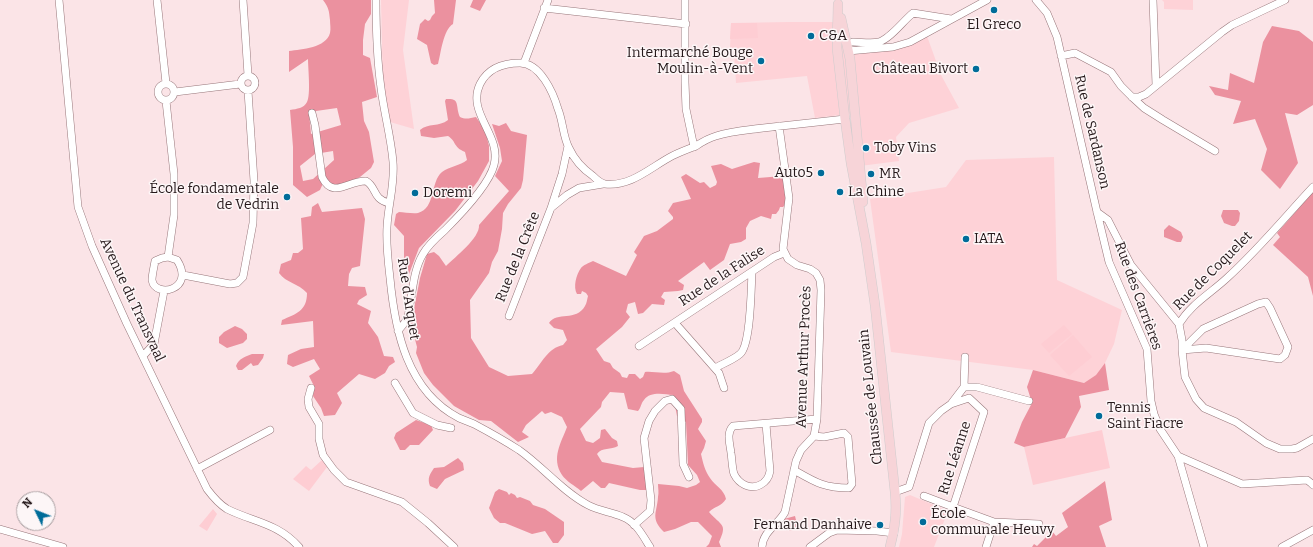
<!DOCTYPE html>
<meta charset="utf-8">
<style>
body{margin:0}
#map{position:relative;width:1313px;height:547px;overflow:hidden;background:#fbe4e7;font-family:Bitter,serif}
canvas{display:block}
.north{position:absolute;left:16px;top:491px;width:40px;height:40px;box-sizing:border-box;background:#fdf6f7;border:1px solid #a79d9f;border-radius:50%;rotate:313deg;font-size:11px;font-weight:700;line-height:16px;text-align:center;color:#25181a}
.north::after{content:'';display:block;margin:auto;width:14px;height:18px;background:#006c99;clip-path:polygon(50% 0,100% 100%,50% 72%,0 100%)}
</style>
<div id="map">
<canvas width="1313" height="547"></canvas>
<div class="north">N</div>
</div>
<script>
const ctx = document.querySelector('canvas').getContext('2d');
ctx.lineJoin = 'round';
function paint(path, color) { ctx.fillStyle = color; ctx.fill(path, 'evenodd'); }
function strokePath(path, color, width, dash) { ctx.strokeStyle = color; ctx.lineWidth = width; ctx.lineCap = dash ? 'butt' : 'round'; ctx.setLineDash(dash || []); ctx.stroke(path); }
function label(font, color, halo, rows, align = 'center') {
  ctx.font = font + ' Bitter,serif'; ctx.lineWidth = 3; ctx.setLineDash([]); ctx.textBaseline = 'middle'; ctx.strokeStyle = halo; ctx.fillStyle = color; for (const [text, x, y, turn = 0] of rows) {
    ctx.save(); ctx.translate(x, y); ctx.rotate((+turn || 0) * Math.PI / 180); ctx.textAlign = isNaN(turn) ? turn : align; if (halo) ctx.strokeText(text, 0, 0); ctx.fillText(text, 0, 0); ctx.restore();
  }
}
paint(new Path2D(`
 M 381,0 L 409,0 L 403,50 L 414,129 L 390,122 L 383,88 Z
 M 1162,0 L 1193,0 L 1193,10 L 1164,9 L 1164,2 Z
 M 789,22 L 838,22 L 848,51 L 893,47 L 927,36 L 941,75 L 959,108 L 909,123 L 896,137 L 899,161 L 860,166 L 856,113 L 815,118 L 807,76 L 736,83 L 734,50 L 730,50 L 731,23 Z
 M 1054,157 L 1057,280 L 1122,310 L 1114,344 L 1105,363 L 1096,375 L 1084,383 L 1033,370 L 891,352 L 870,199 L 946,187 L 966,160 Z
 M 910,495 L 948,511 L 934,547 L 899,547 L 902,534 L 905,497 Z`), '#fed2d7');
paint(new Path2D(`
 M 731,23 L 757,23 L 758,38 L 730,39 Z
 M 1064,325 L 1072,334 L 1049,353 L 1041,344 Z
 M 1073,335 L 1092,357 L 1069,376 L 1050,355 Z
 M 1102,430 L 1110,468 L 1033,485 L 1024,447 Z
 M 322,460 L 327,467 L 309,491 L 293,479 L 306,466 L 311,470 Z
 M 213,509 L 217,514 L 207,531 L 199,526 Z`), '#fecdd3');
paint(new Path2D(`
 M 323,0 L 371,0 L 371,14 L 365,24 L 363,40 L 363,55 L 370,58 L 377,97 L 362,102 L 364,121 L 369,132 L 374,162 L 371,168 L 360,177 L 349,183 L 333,186 L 325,179 L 320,190 L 307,197 L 293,185 L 293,147 L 290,110 C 297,109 304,108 307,102 C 311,95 308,68 308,59 L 289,72 L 289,51 C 302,49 326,48 330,33 C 331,29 330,24 330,20 C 329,11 329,8 323,0 ZM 337,108 L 341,125 L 311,134 L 309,112 ZM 333,151 L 334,160 L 313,179 L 303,181 L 300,166 L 315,154 Z
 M 434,0 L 456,0 L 453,24 C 443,30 441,53 438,64 L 434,65 L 431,63 L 427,45 L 417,39 L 420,24 L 425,19 L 428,21 L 430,20 L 432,16 L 435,13 Z
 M 473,0 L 486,0 L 480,11 L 470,7 Z
 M 1272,26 L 1299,31 L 1313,42 L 1313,105 L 1297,115 L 1285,113 L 1298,163 L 1280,189 L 1261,170 L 1267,149 L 1255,119 L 1233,124 L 1241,101 L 1215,95 L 1209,86 L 1228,90 L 1230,73 L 1254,83 L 1263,42 Z
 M 446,99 C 461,98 455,106 460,117 C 466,120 470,118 476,117 L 485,130 L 489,146 L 489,161 L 478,181 L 455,211 L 419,248 L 409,274 L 404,270 L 404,236 L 394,225 L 396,214 L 399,212 C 404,212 412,214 418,213 C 436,208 430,182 442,172 C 450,166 460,166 467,160 L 465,152 C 453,147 457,142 448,136 L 434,138 L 421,136 L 420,130 C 428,123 439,127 448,120 L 445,101 Z
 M 506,123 L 511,131 L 527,135 L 523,180 L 521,188 L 508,204 L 503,213 L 502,229 L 498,251 L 492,262 L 489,273 L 470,300 L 471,338 L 489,367 L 508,376 L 532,374 C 542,363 548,348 563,345 L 567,340 L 563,330 L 554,328 L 549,323 C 557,311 576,322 585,306 C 587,303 587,299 588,296 L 586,293 L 582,291 L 581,294 L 577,294 C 573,287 576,275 581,268 C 583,265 589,263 593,261 L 626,276 L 637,255 L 634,252 L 644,236 L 657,231 L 673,219 L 673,217 L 668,211 L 673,203 L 691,199 L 681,177 L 686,174 L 700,183 L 704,182 L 710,188 L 716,185 L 717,182 L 711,166 L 721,164 L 732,169 L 754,162 L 760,163 L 758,178 L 783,176 L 786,204 L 783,207 L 780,207 L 779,210 L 776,214 L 772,214 L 771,219 L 761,216 L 750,221 L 746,228 L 746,239 L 741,242 L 730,244 L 724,260 L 710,270 L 704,262 L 678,281 L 684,285 L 683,290 L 678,291 L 664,292 L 661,297 L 665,300 L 664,305 L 652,304 L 643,313 L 638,314 L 635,302 L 628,304 L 626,312 L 630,317 L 622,327 L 596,349 L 604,361 L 610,363 L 613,368 L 620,373 L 622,377 L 627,378 L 629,374 L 635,374 L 640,379 L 643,377 L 645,372 C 654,371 664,375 674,371 L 680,375 L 684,391 L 702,419 L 702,422 L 698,429 L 706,441 L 704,448 L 701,454 C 703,463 705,471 710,478 C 715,486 724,489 726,499 C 721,507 715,506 709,512 C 721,526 728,523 719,542 L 721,547 L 706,547 L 709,544 L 712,536 L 698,522 L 691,522 L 675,529 L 664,532 C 650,518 657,513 658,497 C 659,492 658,488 658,484 L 679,486 L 687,488 L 696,485 L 700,482 L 697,475 L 688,465 L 686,422 L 677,416 L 673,395 C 664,394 650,391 644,400 C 641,403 641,408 638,411 L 628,409 L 624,393 L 610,392 L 602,402 L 601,407 L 580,429 L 586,441 L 593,443 L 600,438 L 601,430 L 605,429 L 612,438 L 617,441 L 618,446 C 611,450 602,447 597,454 L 602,462 L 633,468 L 644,467 L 648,490 L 640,490 L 609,483 L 605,488 L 601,488 L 593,481 L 581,491 C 575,486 566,481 562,475 C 551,458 561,443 567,427 L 562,417 L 551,412 L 545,414 L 542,411 L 526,425 L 522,432 L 529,437 L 518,442 L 491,421 L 479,420 L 454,406 L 433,385 L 424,373 L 416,353 L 417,347 L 411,324 L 420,278 L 427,254 L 434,252 L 439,256 L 446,266 C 455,257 480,238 479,225 L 509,191 L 495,176 L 502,161 L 500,148 L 492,124 L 499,126 Z
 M 1313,192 L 1313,296 L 1308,277 L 1273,245 L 1280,237 L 1277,233 Z
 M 318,203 L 322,212 L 362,208 L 365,219 L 360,266 L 352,268 L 349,274 L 348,286 L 365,287 L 367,295 L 359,300 L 357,304 L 371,311 L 368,323 L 378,337 L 384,356 L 393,357 L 395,362 L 389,366 L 385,373 L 375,379 L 359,374 L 337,393 L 342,403 L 335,415 L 324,416 L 321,408 L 313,396 L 314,386 L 309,376 L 320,369 L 314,359 L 293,367 L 287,364 L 288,355 L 301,349 L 314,347 L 313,321 L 281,325 L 282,320 C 296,314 307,311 307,293 C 298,283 286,283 279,273 L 281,264 L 291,260 L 293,253 L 298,253 L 303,249 L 301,218 L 311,216 L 312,207 Z
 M 1223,210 L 1238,210 L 1240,213 L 1239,221 L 1235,226 L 1232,226 L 1224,223 L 1221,216 Z
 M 1169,225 L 1181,232 L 1183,237 L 1181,242 L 1177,242 L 1164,237 L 1164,230 Z
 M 235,326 L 242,329 L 247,334 L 247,339 L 243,343 L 227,348 L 219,343 L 219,337 L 224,332 Z
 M 252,354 L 264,354 L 263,358 L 258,365 L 253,366 L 251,363 L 242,370 L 238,370 L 236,366 C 239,358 245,357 252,354 Z
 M 1105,363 L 1109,390 L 1079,396 L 1081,407 L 1065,438 L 1024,447 L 1014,443 L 1022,422 L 1032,403 L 1027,387 L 1033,370 L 1084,383 L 1096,375 Z
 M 416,420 L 431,425 L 433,430 L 419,445 L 410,445 L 405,450 L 400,450 L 394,438 L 396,433 Z
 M 458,458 L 463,463 L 464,470 L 445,479 L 437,489 L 430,486 C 427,478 430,474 434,468 L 444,467 Z
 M 1105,481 L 1112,520 L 1099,526 L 1106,547 L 1032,547 L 1034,544 L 1037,546 L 1052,531 L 1056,536 L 1068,527 L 1062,513 Z
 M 499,489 L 507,492 L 509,495 L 511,493 L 515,495 L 517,498 L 520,497 L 530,501 L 533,505 L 545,509 L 564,522 L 564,535 L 558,543 L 553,543 L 545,531 L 532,534 L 505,523 L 500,523 L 494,518 L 489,508 L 495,492 Z
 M 795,516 L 798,528 L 790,531 L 782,522 L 784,519 Z`), '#eb919f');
const minor = new Path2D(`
 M 59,0 L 78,207 L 92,246 L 127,324 L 207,489 C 213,497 219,504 227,509 C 253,522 278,523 299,547
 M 157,0 L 166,83
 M 243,0 L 248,75
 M 376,0 C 376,30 377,59 381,88 C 384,113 391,137 393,162 C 395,184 388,205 387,227 C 386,244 388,261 390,278 C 395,331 407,391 459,418 C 464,420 469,422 474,424 C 489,432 505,441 519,450 C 542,466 563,492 588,505 C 599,511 612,512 623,517 C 636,522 643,536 650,547
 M 685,0 L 685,82 L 686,109 L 694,147
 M 1036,0 L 1047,13 L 1057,37 L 1097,212 L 1109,262 L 1147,349 L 1151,401 L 1154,414 L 1160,429 L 1178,456 L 1204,547
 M 1153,0 L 1156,85
 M 544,8 L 686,24
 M 853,42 C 861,42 871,44 879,42 C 891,38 903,21 913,13 L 951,19
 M 848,51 L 893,47 L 910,42 L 987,0
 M 1061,56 L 1075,53 L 1111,72 L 1121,86 L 1132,97 L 1144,108 L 1163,120 L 1215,151
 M 524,63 L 548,0
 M241 83a7 7 0 1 1 14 0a7 7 0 1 1-14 0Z
 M158 92a8 8 0 1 1 16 0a8 8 0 1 1-16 0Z
 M 175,92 L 240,84
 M 1132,97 L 1139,97 L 1146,94 L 1222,32 L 1232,25 L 1285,0
 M 166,101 L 174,174 L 174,215 L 168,257
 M 312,113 L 315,125 L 322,177 C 333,200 349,180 366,181 C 377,187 372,199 389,203
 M 1313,187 C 1285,217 1258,250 1227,278 C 1211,293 1191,304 1179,324 L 1182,340 L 1182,350 L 1185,377 L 1196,399 L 1204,408 L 1236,422 L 1266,443 L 1280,449 L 1292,449 L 1297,448 L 1313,439
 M 551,208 L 562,174 L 568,146
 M 1097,212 L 1108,220 L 1131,265 L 1179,324
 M 168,257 L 177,260 C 196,290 155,299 152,280 C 152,275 154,267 155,261 L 162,258 Z
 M 183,275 L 230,284 L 237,283 L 243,277 L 253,223 L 254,181 L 248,91
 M 1266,302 L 1270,308 L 1288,347 L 1285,355 L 1280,359 L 1206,348 L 1182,350 L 1203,329 L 1258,304 Z
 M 509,316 L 551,208 L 567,195 L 579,188 L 603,184
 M 675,323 L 719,373 L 724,388
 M 398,331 C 401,327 405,323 407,319 C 409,315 409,309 410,304 C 413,288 414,269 423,254 C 428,245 437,237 445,230 C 460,215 489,185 494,165 C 502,135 466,113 480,84 C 488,68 504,63 520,63 C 540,63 553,92 558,109 C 563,121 563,137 569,148 C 574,159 583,169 593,176 C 596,179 600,183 605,184 C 631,187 651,167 672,156 C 680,152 688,149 696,146 C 702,142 709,138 716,136 C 731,131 748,130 763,128 C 790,125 817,122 845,119
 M 639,346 L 774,257 L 784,253
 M 143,356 L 154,344 L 164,291
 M 715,368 C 722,364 733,360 740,354 C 751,345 751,288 752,272
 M 395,383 L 413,413 L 437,425 L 451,428
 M 964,387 L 965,357
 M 311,388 L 308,399 L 309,407 L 319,424 L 319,439 L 323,455 L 334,470 L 346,482 L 402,502 L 428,523 L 454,547
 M 951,404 L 969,398 L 984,412 L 953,507 L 994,522 L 986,547
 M 766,424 L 770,471 C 769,478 766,482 760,485 C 750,490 739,484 734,474 C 732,468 732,459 731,453 C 730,444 726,433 733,426 L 817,419
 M 1178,456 L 1242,484 L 1307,480 L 1311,483 L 1313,485
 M 197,469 L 270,430
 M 794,470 C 815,482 824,488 849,488 L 852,484 L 848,437 L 844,433 L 824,437 L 814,436
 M 895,492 L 909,487 L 929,423 L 941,411 L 951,404 L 964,387 L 977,387 L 1029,401
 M 924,496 L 953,507
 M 994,522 L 1039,524
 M 634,525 L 650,511 L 651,500 L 644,438 L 649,421 L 655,411 L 665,401 L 672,399 L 681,409 L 683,464 L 689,477
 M 0,529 L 63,547
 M 762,547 C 763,531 778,525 785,512 L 796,461 L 801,450 L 814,436 L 817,419 L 821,290 L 820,280 L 816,273 L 810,269 L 797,265 L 788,259 L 783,249 L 789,198 L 779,126
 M 810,547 L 829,533 L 837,530 L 877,531 L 894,533
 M 1282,547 L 1313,530`);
const major = new Path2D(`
 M 838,4 L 837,48 L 845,119 L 851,163 L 866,243 L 875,305 L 895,492 C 897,513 895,527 890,547
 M 841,18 L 850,59 L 863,202`);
strokePath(minor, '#97767a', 8);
strokePath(major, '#cfcccd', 10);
strokePath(minor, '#fff', 7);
strokePath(major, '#f7d4d8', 9);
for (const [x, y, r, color] of [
 [994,10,4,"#006c99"],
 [811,36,4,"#006c99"],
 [761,61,4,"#006c99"],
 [976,69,4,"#006c99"],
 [866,148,4,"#006c99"],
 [821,173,4,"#006c99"],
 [871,174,4,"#006c99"],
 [840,192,4,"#006c99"],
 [415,193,4,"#006c99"],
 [287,197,4,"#006c99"],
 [966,239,4,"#006c99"],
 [1099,416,4,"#006c99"],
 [923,522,4,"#006c99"],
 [880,525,4,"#006c99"]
]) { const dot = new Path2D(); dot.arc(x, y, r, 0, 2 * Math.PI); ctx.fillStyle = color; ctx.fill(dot); strokePath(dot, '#fdf6f7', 1.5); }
label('14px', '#25181a', '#fdf6f7', [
 ["El Greco",994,25,"center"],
 ["C&A",819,36],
 ["Intermarché Bouge",753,53,"right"],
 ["Moulin-à-Vent",753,69,"right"],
 ["Château Bivort",968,69,"right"],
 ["Toby Vins",874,148],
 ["Auto5",813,173,"right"],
 ["MR",879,174],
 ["École fondamentale",279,189,"right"],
 ["de Vedrin",279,205,"right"],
 ["La Chine",848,192],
 ["Doremi",423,193],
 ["IATA",974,239],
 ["Tennis",1107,408],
 ["Saint Fiacre",1107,424],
 ["École",931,514],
 ["communale Heuvy",931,530],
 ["Fernand Danhaive",872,525,"right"]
], 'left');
label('14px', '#25181a', '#fdf6f7', [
 ["Rue de Sardanson",1092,132,77],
 ["Rue de la Crête",518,257,-68],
 ["Rue de Coquelet",1213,271,-45],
 ["Rue de la Falise",722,276,-33],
 ["Rue des Carrières",1138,296,70],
 ["Rue d'Arquet",408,299,81],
 ["Avenue du Transvaal",132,300,65],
 ["Avenue Arthur Procès",804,357,-88],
 ["Chaussée de Louvain",871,397,-96],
 ["Rue Léanne",955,458,-72]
]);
</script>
